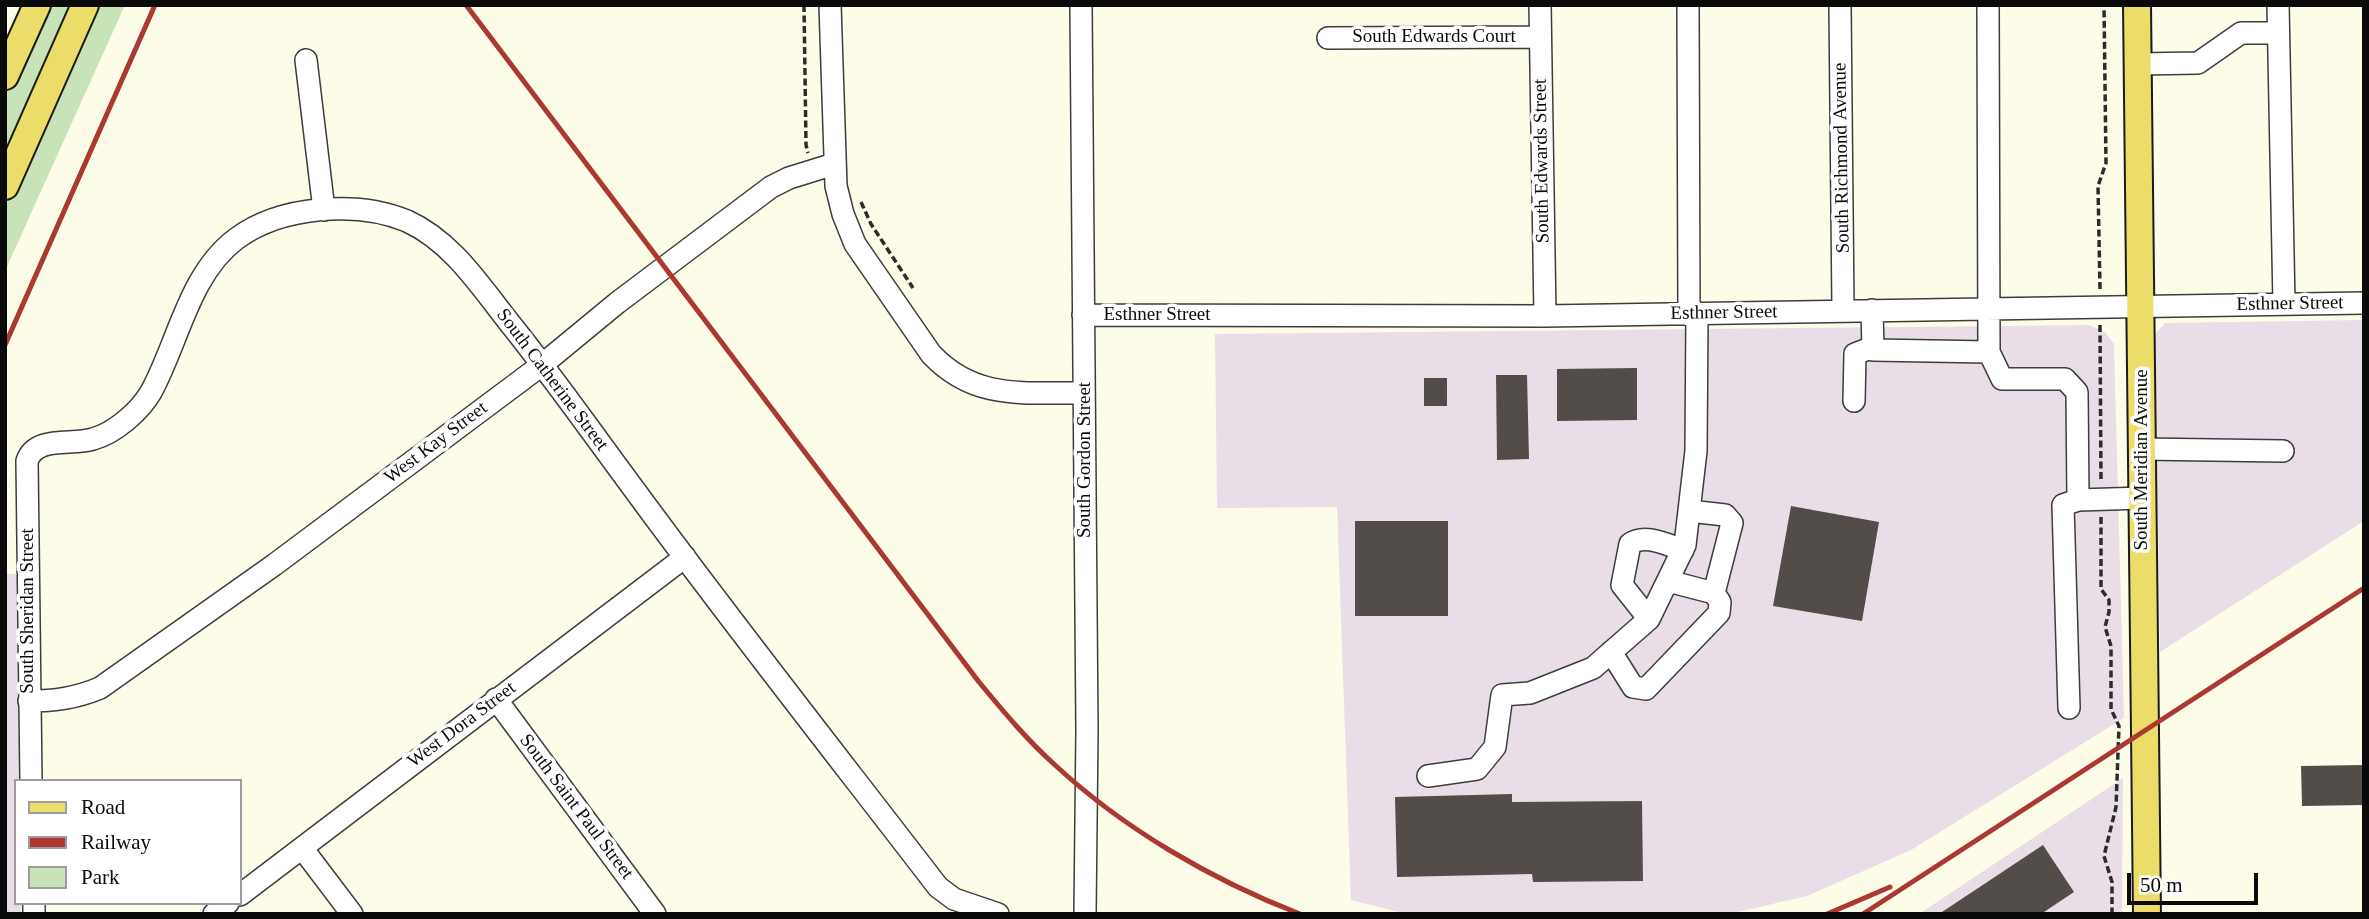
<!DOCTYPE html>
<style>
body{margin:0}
#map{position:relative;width:2369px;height:919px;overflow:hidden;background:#fdfce9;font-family:Georgia,serif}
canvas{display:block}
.frame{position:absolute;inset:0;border:7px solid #0a0a0a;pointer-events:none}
.legend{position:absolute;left:14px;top:779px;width:228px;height:126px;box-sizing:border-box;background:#fff;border:2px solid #9d9d9d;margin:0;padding:9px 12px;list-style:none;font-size:21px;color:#0a0a0a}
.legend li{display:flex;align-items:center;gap:14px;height:35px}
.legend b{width:35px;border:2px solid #9d9d9d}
.scale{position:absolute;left:2127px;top:873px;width:131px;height:32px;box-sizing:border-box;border:4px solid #0a0a0a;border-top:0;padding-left:9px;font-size:21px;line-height:24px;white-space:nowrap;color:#0a0a0a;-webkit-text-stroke:5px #fff;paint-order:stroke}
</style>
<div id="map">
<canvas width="2369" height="919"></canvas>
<div class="frame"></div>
<ul class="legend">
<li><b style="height:9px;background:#ecdd6a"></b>Road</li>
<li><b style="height:9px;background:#ac3930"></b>Railway</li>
<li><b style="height:19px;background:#c8e3b7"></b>Park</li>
</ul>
<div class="scale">50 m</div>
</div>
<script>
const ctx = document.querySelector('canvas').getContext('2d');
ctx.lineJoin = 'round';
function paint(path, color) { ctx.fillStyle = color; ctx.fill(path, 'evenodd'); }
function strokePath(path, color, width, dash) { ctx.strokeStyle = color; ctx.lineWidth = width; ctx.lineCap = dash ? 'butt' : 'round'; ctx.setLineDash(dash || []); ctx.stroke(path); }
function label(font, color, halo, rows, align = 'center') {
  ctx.font = font + ' Georgia,serif'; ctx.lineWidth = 7; ctx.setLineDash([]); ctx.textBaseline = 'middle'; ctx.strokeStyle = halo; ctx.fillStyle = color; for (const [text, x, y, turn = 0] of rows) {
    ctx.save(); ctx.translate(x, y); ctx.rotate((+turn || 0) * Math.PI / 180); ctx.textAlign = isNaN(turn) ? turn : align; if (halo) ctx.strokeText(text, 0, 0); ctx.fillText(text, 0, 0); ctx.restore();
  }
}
paint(new Path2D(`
 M 2364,320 L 2364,521 L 2160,652 L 2155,334 L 2165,323 Z
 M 2089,325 L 2105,332 L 2114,344 L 2124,718 L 1911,850 L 1807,896 L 1729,914 L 1407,914 L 1351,900 L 1337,507 L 1217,508 L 1215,334 Z
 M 5,574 L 19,574 L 21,781 L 16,781 L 16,903 L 21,903 L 21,914 L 5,914 Z
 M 2123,778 L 2122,914 L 1919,914 Z`), '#e9dee8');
paint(new Path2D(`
 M 45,5 L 69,5 L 5,150 L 5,94 Z
 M 95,5 L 125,5 L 5,271 L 5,205 Z`), '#c8e3b7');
paint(new Path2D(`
 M 1637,368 L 1637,420 L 1557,421 L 1557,369 Z
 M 1496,375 L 1527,375 L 1529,459 L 1497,460 Z
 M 1424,378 L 1447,378 L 1447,406 L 1424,406 Z
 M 1791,506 L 1879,522 L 1862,621 L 1773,606 Z
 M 1355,521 L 1448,521 L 1448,616 L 1355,616 Z
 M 2364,765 L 2364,805 L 2302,806 L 2301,766 Z
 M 1512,794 L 1512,802 L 1642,801 L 1643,881 L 1533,882 L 1532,874 L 1397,877 L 1395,797 Z
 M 2043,845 L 2074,892 L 2041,914 L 1939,914 Z`), '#524d48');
const minor = new Path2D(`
 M 830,5 L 836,186 L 843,214 L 855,244 L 931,354 C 975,401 1025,392 1084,393
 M 1081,5 L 1087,730 L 1085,914
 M 1540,5 L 1545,316
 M 1688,5 L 1689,315
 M 1840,5 L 1843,310
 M 2278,5 L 2284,304
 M 1328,38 L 1540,37
 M 306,60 L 324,210
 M 2138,64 L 2198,63 L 2241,33 L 2278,33
 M 1872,310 L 1873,350 L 1989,352 L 1988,5
 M 1083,315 L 1545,316 L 2364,303
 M 1989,352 L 2002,379 L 2065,379 L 2077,392 L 2078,500
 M 1854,401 L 1855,354 L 1873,347
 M 2142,449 L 2283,451
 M 1689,511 L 1725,515 L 1732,523 L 1714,593
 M 1649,619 L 1622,585 L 1630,544 C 1645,533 1667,545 1683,550
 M 1611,652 L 1633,687 L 1646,689 L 1719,613 L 1720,602 L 1714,593 L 1668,581
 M 496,699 L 655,914
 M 29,701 C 55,701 76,698 100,688 L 274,565 L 543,364 L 617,303 L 771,187 L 789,178 L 834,164
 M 2069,708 L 2063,505 L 2078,500 L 2143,498
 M 1428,776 L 1477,769 L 1495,747 L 1502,695 L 1530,693 L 1593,668 L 1649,619 L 1685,545 L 1696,451 L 1697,315
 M 31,781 L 27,461 C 36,435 72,446 93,439 C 115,433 140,411 151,392 C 178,343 189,274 236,239 C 280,206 357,200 407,221 C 451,241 479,284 508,321 C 554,378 595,437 639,496 C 736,628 838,757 938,887 L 954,899 L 998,914
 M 302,848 L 352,914
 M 240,895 L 685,557
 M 34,903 L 34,914
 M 214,914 L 228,903`);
const major = new Path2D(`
 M 2137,5 L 2147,914
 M 5,76 L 37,5
 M 5,186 L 85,5`);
strokePath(minor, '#3d3d3d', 24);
strokePath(major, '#1b1b1b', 30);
strokePath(new Path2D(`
 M 804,5 L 806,145 L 808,153
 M 861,202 L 871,224 L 913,288
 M 2100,289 L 2098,186 L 2106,163 L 2104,5
 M 2100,325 L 2101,481
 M 2101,517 L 2101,589 L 2109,600 L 2109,612 L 2105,627 L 2111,646 L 2111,709 L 2119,726 L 2116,807 L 2104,856 L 2112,882 L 2112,914`), '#2c2c2c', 3.5, [7, 3.5]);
strokePath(minor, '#fff', 21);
strokePath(major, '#ecdd6a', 26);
strokePath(new Path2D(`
 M 466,5 L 979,682 C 1003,711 1027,740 1055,765 C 1124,829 1212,880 1300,914
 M 5,345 L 155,5
 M 1827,914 L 1890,887
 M 1863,914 L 2364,588`), '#ac3930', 5);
label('19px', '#0a0a0a', '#fff', [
 ["South Edwards Court",1434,37],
 ["South Richmond Avenue",1842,158,-91],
 ["South Edwards Street",1542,161,-91],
 ["Esthner Street",2290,304,-1],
 ["Esthner Street",1724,313,-1],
 ["Esthner Street",1157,315],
 ["South Catherine Street",552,380,53],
 ["West Kay Street",436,443,-37],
 ["South Gordon Street",1085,460,-90],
 ["South Meridian Avenue",2142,460,-90],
 ["South Sheridan Street",28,611,-90],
 ["West Dora Street",462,725,-37],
 ["South Saint Paul Street",576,807,53]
]);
</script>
